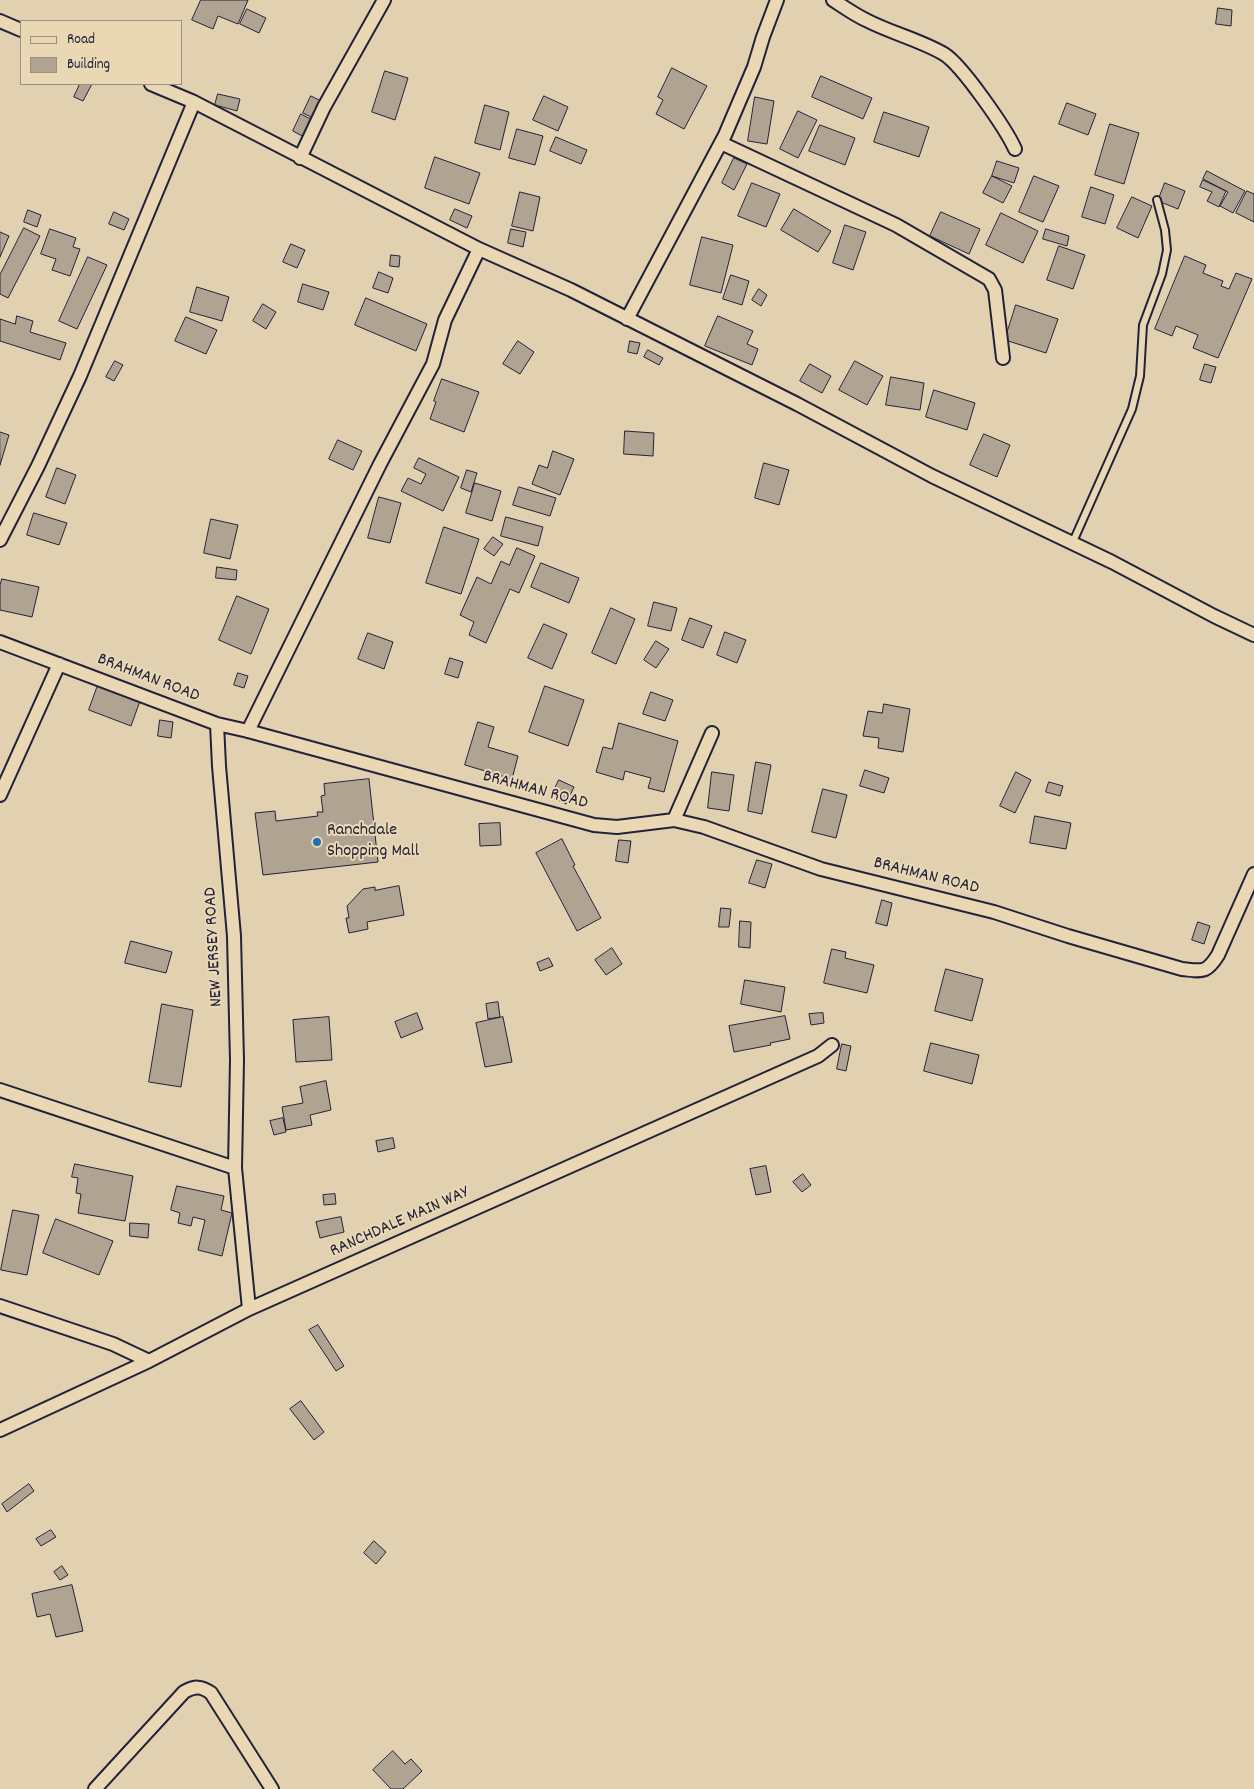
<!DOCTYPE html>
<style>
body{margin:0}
#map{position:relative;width:1254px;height:1789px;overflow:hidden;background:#e2d1b0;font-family:Dekko,sans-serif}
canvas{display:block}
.legend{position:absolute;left:20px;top:20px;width:162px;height:65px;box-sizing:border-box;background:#ead8b5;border:1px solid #9a8f84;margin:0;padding:6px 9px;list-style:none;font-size:15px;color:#22223b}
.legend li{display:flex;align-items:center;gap:10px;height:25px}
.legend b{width:25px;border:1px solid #9a8f84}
</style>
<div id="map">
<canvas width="1254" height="1789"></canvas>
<ul class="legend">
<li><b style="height:6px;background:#ead8b5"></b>Road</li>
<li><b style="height:14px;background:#b0a391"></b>Building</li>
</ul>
</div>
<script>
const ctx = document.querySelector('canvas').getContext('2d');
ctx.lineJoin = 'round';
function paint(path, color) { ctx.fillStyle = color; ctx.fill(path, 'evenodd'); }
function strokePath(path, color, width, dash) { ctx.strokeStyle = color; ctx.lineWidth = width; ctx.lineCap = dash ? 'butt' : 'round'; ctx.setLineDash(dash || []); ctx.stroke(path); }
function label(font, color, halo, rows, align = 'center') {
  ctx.font = font + ' Dekko,sans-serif'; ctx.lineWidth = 4; ctx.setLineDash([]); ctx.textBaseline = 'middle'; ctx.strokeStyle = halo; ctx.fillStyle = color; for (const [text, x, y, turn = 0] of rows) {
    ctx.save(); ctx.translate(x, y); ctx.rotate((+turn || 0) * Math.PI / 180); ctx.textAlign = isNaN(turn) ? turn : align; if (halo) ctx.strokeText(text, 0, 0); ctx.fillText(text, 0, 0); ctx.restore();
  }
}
const building = new Path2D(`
 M 201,0 L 248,0 L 238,24 L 218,16 L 213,29 L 192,20 Z
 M 1218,8 L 1232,10 L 1231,26 L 1216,24 Z
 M 247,9 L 266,18 L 259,33 L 240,24 Z
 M 672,68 L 707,86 L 684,129 L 656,114 L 663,100 L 658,97 Z
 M 385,71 L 408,78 L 395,120 L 372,112 Z
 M 821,76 L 872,98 L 863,119 L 812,97 Z
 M 80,84 L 92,84 L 83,101 L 74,97 Z
 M 218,94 L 240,99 L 237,111 L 215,105 Z
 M 311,96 L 323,102 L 315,119 L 303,113 Z
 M 544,96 L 568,107 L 558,131 L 533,120 Z
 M 755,97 L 774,101 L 767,144 L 748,141 Z
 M 1067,103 L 1096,114 L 1088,135 L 1059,124 Z
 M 485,105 L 509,112 L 500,150 L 475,143 Z
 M 798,111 L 817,120 L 798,158 L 780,149 Z
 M 884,112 L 929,127 L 919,157 L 874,142 Z
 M 301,114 L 312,120 L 304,137 L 293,131 Z
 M 1110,124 L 1139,133 L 1124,184 L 1095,175 Z
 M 820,125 L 855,138 L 845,165 L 809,151 Z
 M 517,129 L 543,136 L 535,165 L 509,158 Z
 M 556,137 L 587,150 L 581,164 L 550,151 Z
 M 435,157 L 480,173 L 469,204 L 425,188 Z
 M 734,158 L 747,164 L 734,190 L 722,183 Z
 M 997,161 L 1019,168 L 1014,183 L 992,176 Z
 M 1207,171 L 1245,191 L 1233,213 L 1220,206 L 1228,192 L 1203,179 Z
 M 992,176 L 1012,186 L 1003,203 L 983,193 Z
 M 1034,176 L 1059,186 L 1043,222 L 1019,212 Z
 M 1203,180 L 1226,191 L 1219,207 L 1207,201 L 1212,192 L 1200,187 Z
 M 752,183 L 780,194 L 766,227 L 738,216 Z
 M 1165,183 L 1185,191 L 1178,209 L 1158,201 Z
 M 1091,187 L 1114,195 L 1105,224 L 1082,217 Z
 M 1247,191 L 1254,194 L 1254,222 L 1236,213 Z
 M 520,192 L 540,197 L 533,231 L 512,226 Z
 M 1132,197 L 1152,206 L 1138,238 L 1117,228 Z
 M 455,209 L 472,216 L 467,228 L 450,220 Z
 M 794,209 L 831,231 L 818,252 L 781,230 Z
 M 28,210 L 41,215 L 37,227 L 24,222 Z
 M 114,212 L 129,219 L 124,230 L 109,224 Z
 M 941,212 L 980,229 L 969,254 L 930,236 Z
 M 1001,213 L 1038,231 L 1023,263 L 986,245 Z
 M 845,225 L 866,232 L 853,270 L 833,263 Z
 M 24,228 L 40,236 L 8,298 L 0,294 L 0,275 Z
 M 50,229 L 76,238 L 73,247 L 80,249 L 70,276 L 52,270 L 56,259 L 41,254 Z
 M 511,229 L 526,232 L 523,247 L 508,243 Z
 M 1046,229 L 1069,236 L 1067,246 L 1043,239 Z
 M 0,232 L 9,236 L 0,257 Z
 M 702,237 L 733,245 L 721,293 L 690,285 Z
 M 291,244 L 305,250 L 297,268 L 283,262 Z
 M 1059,246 L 1085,255 L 1073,289 L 1047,280 Z
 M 391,255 L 400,256 L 399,267 L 390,266 Z
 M 1185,256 L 1206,265 L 1203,273 L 1223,281 L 1221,286 L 1229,289 L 1236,273 L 1252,279 L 1218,358 L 1193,348 L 1198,335 L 1176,326 L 1172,336 L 1155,329 Z
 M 88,257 L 107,265 L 77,329 L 59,321 Z
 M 379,272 L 393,278 L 388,293 L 373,288 Z
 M 731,275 L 749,281 L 742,305 L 723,299 Z
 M 303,284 L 329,292 L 323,310 L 298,302 Z
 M 197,287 L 229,297 L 222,321 L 190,312 Z
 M 759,289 L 767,295 L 761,306 L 752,300 Z
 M 366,298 L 427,324 L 416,351 L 355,325 Z
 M 263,304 L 276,312 L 266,329 L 253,321 Z
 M 1016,305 L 1058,319 L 1046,353 L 1005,340 Z
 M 17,316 L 33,321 L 30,332 L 66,343 L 60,360 L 0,341 L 0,319 L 15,324 Z
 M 718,316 L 753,331 L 747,344 L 758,349 L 752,365 L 705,346 Z
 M 186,317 L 217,330 L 206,354 L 175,341 Z
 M 518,341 L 534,352 L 520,374 L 503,364 Z
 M 630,341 L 640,343 L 637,354 L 628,352 Z
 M 648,350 L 663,358 L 659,365 L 644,357 Z
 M 115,361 L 123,365 L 114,381 L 106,377 Z
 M 855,361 L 883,376 L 867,405 L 839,390 Z
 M 810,364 L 831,376 L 822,393 L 800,381 Z
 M 1205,364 L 1216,367 L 1211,383 L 1200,380 Z
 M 891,377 L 924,383 L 920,410 L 886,405 Z
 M 442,379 L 479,392 L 464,432 L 430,419 L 436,402 L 434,401 Z
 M 934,390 L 975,403 L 967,430 L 926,417 Z
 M 625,431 L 654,433 L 653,456 L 624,454 Z
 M 0,432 L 9,435 L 0,465 Z
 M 984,434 L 1010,445 L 997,477 L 970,465 Z
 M 338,440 L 362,451 L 353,470 L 329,459 Z
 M 553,451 L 574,459 L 560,495 L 532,484 L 539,465 L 547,468 Z
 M 419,458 L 459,477 L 443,511 L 401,491 L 408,478 L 421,484 L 426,474 L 414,468 Z
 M 764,463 L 789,470 L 779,505 L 755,498 Z
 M 57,468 L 76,475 L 65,504 L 46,497 Z
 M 467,470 L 477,473 L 471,492 L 461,488 Z
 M 475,483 L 501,491 L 492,521 L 466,513 Z
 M 519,487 L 556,498 L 550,516 L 513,505 Z
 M 379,497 L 401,503 L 390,543 L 368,538 Z
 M 34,513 L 67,523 L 59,545 L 27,535 Z
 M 506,517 L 543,527 L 538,546 L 501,536 Z
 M 211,519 L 238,525 L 230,559 L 204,553 Z
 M 444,527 L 479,539 L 461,594 L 426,583 Z
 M 493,537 L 503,544 L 494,556 L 484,549 Z
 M 517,548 L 535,556 L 519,593 L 510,589 L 486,643 L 469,635 L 474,622 L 460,615 L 477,577 L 491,584 L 501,561 L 509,565 Z
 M 541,563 L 579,578 L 569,603 L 531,587 Z
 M 217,567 L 237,570 L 236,580 L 216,578 Z
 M 2,579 L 39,587 L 32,617 L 0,610 L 0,586 Z
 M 237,596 L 269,609 L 251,654 L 219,640 Z
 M 654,602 L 677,608 L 671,631 L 648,626 Z
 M 611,608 L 635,619 L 616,664 L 592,653 Z
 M 690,618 L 712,626 L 703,648 L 682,640 Z
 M 544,624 L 567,634 L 552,669 L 528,658 Z
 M 725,632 L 746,640 L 737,663 L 717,655 Z
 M 368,633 L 393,642 L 384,669 L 358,659 Z
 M 656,641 L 669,649 L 656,668 L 644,660 Z
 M 450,658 L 463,662 L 458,678 L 445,674 Z
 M 238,673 L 248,676 L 244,688 L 234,685 Z
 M 98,685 L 140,701 L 131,726 L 89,710 Z
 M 545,686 L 584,700 L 568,746 L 529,732 Z
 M 651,692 L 673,700 L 665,721 L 643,714 Z
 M 884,704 L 910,709 L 903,752 L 878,748 L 879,738 L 863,736 L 868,711 L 882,713 Z
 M 160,720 L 173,722 L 171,738 L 158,736 Z
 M 478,722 L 494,727 L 488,747 L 518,756 L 512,779 L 465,765 Z
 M 619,723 L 678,741 L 664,792 L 648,788 L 651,778 L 625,771 L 623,780 L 596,772 L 603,747 L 612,749 Z
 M 756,762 L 771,765 L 762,814 L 748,811 Z
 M 865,770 L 889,778 L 884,793 L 860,786 Z
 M 712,772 L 734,775 L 729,811 L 708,808 Z
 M 1016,772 L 1031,780 L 1015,813 L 1000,806 Z
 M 369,779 L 378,862 L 263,875 L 255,813 L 275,811 L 276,821 L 318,816 L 317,812 L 323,812 L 321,796 L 325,795 L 324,784 Z
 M 559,780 L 574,787 L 566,804 L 551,797 Z
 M 1049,782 L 1063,786 L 1060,796 L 1046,792 Z
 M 823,789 L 847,795 L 836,838 L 812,832 Z
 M 1035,816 L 1071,823 L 1066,849 L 1030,843 Z
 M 500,823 L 501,845 L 480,846 L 479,824 Z
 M 562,839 L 575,865 L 573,866 L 601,918 L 577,931 L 536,853 Z
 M 619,840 L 631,841 L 628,863 L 616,861 Z
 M 757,860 L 772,864 L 765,888 L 749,883 Z
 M 399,886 L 404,915 L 367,922 L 368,929 L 349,933 L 346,918 L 349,918 L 347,906 L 363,889 L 375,887 L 375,890 Z
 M 882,900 L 892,903 L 887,926 L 876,923 Z
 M 721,908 L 731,909 L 729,927 L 719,927 Z
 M 740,921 L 751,922 L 750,948 L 739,947 Z
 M 1198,922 L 1210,926 L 1204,944 L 1192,940 Z
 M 131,941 L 172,952 L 166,973 L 125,963 Z
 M 612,948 L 622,964 L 606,975 L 595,960 Z
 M 832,949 L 846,952 L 845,958 L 874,965 L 867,993 L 824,983 Z
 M 549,958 L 553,966 L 540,971 L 537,963 Z
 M 946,969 L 983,979 L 972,1021 L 935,1011 Z
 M 745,980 L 785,987 L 781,1012 L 741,1004 Z
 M 498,1002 L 500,1017 L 488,1019 L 486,1004 Z
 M 162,1004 L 193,1010 L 181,1087 L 149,1082 Z
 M 417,1013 L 423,1029 L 401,1038 L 395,1022 Z
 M 823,1013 L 824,1023 L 811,1025 L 809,1014 Z
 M 785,1016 L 790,1039 L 770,1043 L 771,1045 L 734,1052 L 729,1026 Z
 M 329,1017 L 332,1060 L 296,1062 L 293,1020 Z
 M 503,1017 L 512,1062 L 485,1067 L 476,1023 Z
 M 931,1043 L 979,1055 L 972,1084 L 924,1071 Z
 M 842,1044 L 851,1046 L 846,1071 L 837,1069 Z
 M 326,1081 L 331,1110 L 310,1115 L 312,1125 L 286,1130 L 282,1107 L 303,1103 L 300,1087 Z
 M 283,1118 L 286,1132 L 274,1135 L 270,1121 Z
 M 393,1138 L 395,1148 L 378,1152 L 376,1141 Z
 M 75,1164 L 133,1176 L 125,1221 L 78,1213 L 81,1194 L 76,1193 L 78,1178 L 72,1177 Z
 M 766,1166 L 771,1192 L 756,1195 L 750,1169 Z
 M 803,1174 L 811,1185 L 802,1192 L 793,1182 Z
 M 177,1186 L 224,1196 L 221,1210 L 232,1213 L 222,1256 L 198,1250 L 205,1220 L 193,1217 L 191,1226 L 178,1223 L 180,1213 L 171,1210 Z
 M 335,1194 L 336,1204 L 324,1205 L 323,1195 Z
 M 13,1210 L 39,1215 L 27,1275 L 1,1270 Z
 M 341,1217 L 344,1232 L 320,1238 L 316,1222 Z
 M 56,1219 L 113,1241 L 99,1275 L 43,1253 Z
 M 130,1223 L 149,1224 L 148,1238 L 130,1236 Z
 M 318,1325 L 344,1366 L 336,1371 L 309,1330 Z
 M 301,1401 L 324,1432 L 314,1440 L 290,1409 Z
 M 29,1484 L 34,1491 L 7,1512 L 2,1504 Z
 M 51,1530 L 56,1537 L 41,1546 L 36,1539 Z
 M 374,1541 L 386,1552 L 376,1564 L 364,1553 Z
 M 62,1566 L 68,1575 L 60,1580 L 54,1572 Z
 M 72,1585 L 83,1631 L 56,1637 L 50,1614 L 37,1617 L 32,1594 Z
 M 393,1751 L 405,1764 L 411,1759 L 422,1771 L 403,1789 L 391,1789 L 373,1770 Z`);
paint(building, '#b0a391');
strokePath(building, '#22223b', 1);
const service = new Path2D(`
 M 1072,544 L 1132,409 L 1140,376 L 1143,325 L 1162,274 L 1167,250 L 1165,230 L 1157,200`);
const minor = new Path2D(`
 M 833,0 C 844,7 855,15 866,20 C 891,33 920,40 944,54 C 962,65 1006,129 1015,149
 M 0,21 L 21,30
 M 151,84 L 194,102 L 479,249 L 571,290 L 797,404 L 932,476 L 1112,562 L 1214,616 L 1254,635
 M 721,143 L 896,225 L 989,279 L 995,290 L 1003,358
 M 300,158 L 324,107 L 384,0
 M 627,319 L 725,135 L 754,67 L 763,37 L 777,0
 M 0,540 L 38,466 L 80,376 L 194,102
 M 0,642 L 217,724 L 248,731 L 594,825 L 617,827 L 674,820 L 704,827 L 821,869 L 994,912 L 1068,936 L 1182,969 C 1202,971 1206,974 1218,955 L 1254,874
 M 217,724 L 219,766 L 234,936 L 237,1060 L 235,1168 L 249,1309
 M 248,731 L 380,464 L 433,364 L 445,320 L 479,249
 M 0,795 L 59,664
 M 674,820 L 712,733
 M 0,1090 L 235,1168
 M 0,1306 L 113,1344 L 149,1361
 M 0,1430 L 149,1361 L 249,1309 L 818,1056 L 832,1045
 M 95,1789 L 184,1692 C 195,1686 201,1686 211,1693 L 272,1789`);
strokePath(service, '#22223b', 10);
strokePath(minor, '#22223b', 16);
strokePath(service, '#ead8b5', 6);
strokePath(minor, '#ead8b5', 12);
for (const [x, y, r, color] of [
 [317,842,5,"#1f6fb2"]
]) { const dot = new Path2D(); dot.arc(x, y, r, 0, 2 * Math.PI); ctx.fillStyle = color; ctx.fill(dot); strokePath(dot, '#ead8b5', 2); }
label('18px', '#22223b', '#ead8b5', [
 ["BRAHMAN ROAD",148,679,21],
 ["BRAHMAN ROAD",535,791,15],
 ["BRAHMAN ROAD",926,877,14],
 ["NEW JERSEY ROAD",215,947,-93],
 ["RANCHDALE MAIN WAY",400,1223,-24]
]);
label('18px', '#22223b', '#ead8b5', [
 ["Ranchdale",327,832],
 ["Shopping Mall",327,853]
], 'left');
</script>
